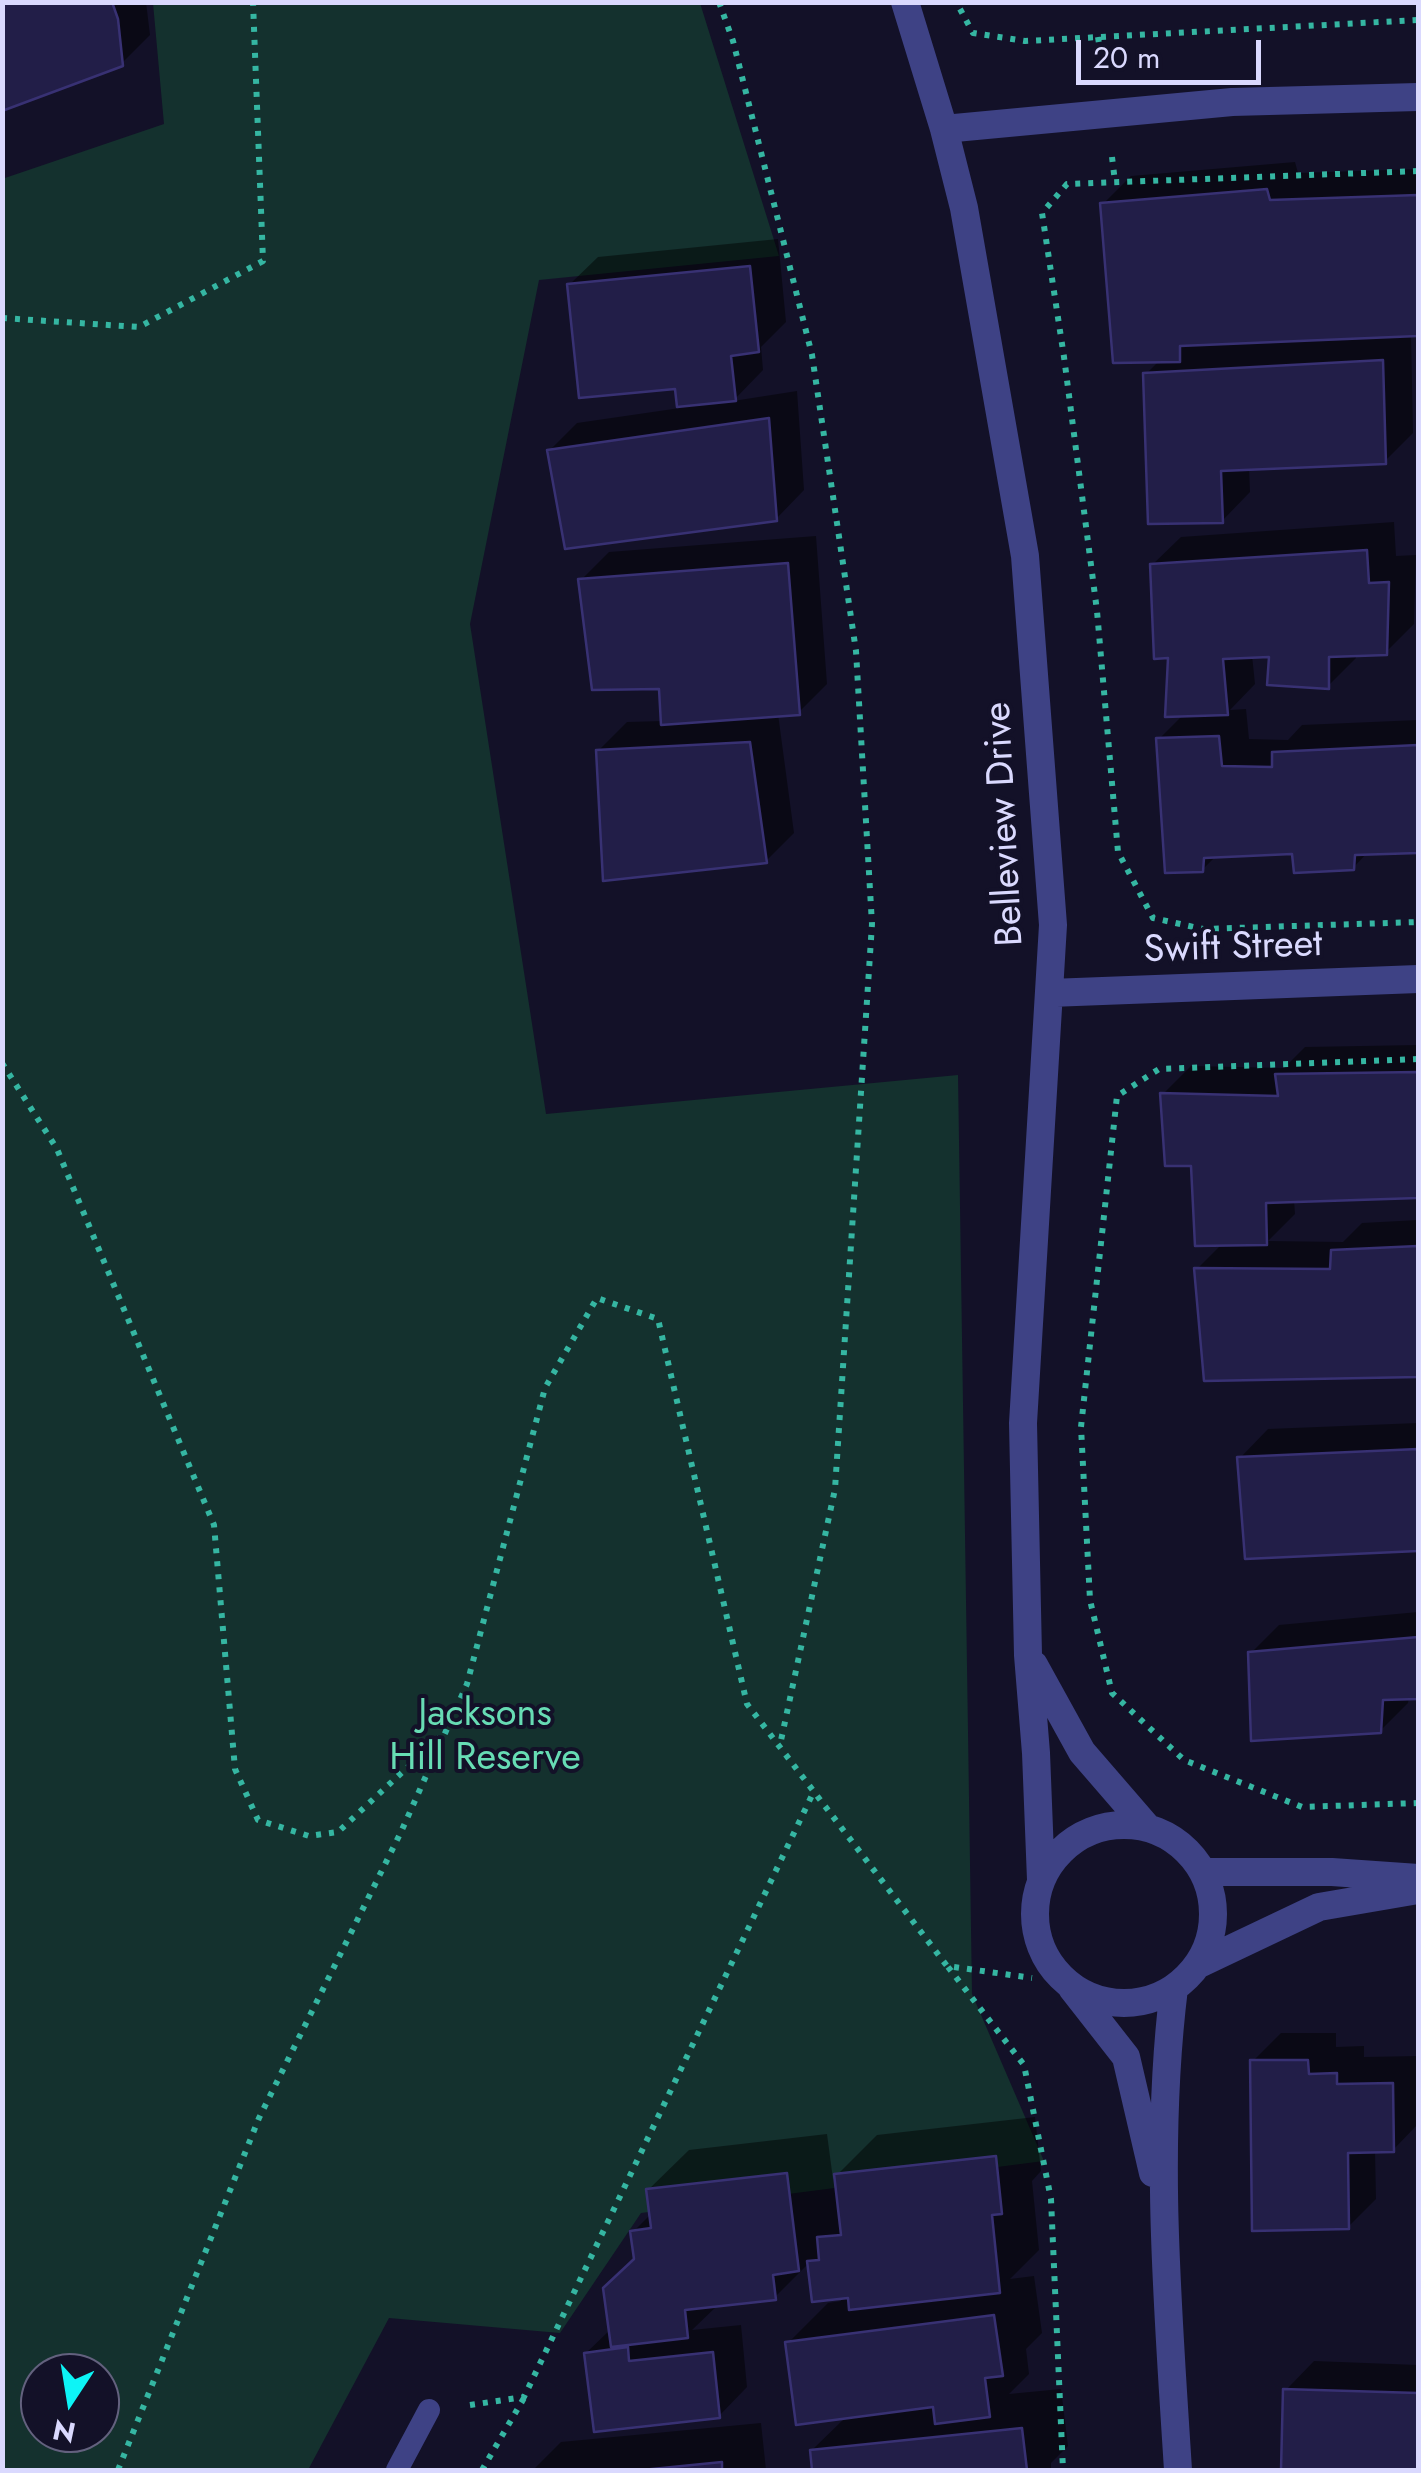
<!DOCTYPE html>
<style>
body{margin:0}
#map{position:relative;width:1421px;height:2473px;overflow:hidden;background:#131128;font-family:Jost,sans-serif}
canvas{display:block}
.frame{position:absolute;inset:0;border:5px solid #dad9fe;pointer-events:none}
.north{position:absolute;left:20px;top:2353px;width:100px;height:100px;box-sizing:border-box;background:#131128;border:2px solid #63617e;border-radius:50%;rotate:192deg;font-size:28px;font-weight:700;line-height:40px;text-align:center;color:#dad9fe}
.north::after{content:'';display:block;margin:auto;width:35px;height:45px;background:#0df4f6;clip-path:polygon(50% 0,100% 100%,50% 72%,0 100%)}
.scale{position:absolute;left:1076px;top:40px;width:185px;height:45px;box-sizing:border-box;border:5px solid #dad9fe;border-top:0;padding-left:12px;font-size:30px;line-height:35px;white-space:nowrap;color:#dad9fe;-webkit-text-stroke:8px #131128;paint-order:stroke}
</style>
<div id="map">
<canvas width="1421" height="2473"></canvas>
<div class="frame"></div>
<div class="north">N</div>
<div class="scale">20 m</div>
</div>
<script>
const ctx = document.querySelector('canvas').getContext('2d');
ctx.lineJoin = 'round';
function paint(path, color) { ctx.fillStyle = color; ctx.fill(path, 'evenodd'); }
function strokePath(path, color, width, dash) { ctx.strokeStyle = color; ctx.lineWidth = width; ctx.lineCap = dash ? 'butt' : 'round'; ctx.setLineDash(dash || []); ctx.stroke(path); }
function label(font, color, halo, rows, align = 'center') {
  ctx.font = font + ' Jost,sans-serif'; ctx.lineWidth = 8; ctx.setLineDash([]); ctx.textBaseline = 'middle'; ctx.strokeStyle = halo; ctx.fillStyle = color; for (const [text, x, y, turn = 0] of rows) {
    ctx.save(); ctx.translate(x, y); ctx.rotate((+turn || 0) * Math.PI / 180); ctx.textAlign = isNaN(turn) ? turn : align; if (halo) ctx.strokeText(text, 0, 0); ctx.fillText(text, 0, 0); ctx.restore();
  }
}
paint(new Path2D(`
 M 153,3 L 700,3 L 779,256 L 539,280 L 470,624 L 546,1114 L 958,1075 L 972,1994 L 1044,2161 L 641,2213 L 560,2333 L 389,2318 L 308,2470 L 3,2470 L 2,179 L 164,124 ZM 40,2373 L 100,2373 L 100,2433 L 40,2433 Z`), '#14312e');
paint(new Path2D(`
 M 2,2 L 146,2 L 150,35 L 121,64 Z
 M 1295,162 L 1298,173 L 1418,169 L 1418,334 L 1411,334 L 1413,433 L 1385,461 L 1249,467 L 1250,492 L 1222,521 L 1146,374 L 1160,360 L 1103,204 L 1131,176 Z
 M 778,239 L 786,322 L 761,347 L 763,370 L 733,401 L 797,391 L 804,490 L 776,519 L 549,451 L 577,423 L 680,408 L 677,386 L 569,285 L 598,257 Z
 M 1394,522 L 1396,556 L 1416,555 L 1414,624 L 1386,652 L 1356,654 L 1356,658 L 1328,686 L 1271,654 L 1252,655 L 1255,684 L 1230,710 L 1246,709 L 1249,739 L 1288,740 L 1302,725 L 1418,720 L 1418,851 L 1368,852 L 1353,868 L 1294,851 L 1217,855 L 1202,870 L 1159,739 L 1184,714 L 1152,565 L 1181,537 Z
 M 816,536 L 827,684 L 799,712 L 778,714 L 794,833 L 766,861 L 598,751 L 627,722 L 663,721 L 661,686 L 581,580 L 609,552 Z
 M 1418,1045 L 1418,1196 L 1294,1200 L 1295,1214 L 1268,1241 L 1343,1242 L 1362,1223 L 1418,1220 L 1418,1374 L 1206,1378 L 1197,1269 L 1223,1243 L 1194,1164 L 1163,1094 L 1191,1066 L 1284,1068 L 1305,1047 Z
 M 1418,1423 L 1418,1549 L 1247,1557 L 1240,1458 L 1268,1429 Z
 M 1418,1612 L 1418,1697 L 1409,1697 L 1408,1703 L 1380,1731 L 1251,1653 L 1279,1625 Z
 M 1281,2033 L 1336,2033 L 1336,2047 L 1364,2046 L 1364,2057 L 1418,2056 L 1418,2124 L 1393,2150 L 1375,2150 L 1376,2199 L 1348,2227 L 1253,2061 Z
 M 1035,2117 L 1041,2171 L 1032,2181 L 1039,2250 L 1010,2279 L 1034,2276 L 1042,2333 L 1026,2349 L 1029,2374 L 1009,2394 L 1061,2389 L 1068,2446 L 1051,2463 L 1051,2470 L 814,2470 L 812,2450 L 847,2416 L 788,2343 L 828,2303 L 841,2301 L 841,2296 L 810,2262 L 775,2297 L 719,2304 L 692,2330 L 741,2325 L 747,2387 L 719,2416 L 586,2353 L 611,2329 L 637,2258 L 633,2232 L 652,2213 L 648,2190 L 689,2150 L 827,2134 L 833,2179 L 877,2135 Z
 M 1314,2361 L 1418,2365 L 1418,2470 L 1283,2470 L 1286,2390 Z
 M 761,2423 L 766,2470 L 533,2470 L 561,2442 Z`), '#0007');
const building = new Path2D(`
 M 2,2 L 112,2 L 118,19 L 123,66 L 2,111 Z
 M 1267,189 L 1270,200 L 1418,195 L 1418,336 L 1180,346 L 1180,362 L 1113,363 L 1100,203 Z
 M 750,266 L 759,352 L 731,356 L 736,401 L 677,407 L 675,389 L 579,398 L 567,284 Z
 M 1383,360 L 1386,464 L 1221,471 L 1223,523 L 1148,524 L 1143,373 Z
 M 769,418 L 777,521 L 565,549 L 547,450 Z
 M 1367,550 L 1369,583 L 1389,582 L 1387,655 L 1329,657 L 1329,689 L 1267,685 L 1269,657 L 1223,659 L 1228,715 L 1165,717 L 1168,658 L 1154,659 L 1150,564 Z
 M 788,563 L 800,715 L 661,725 L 659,689 L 592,690 L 578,579 Z
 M 1219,736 L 1222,766 L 1272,767 L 1272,752 L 1418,745 L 1418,853 L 1355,855 L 1354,870 L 1294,873 L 1292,854 L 1204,858 L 1203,872 L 1165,873 L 1156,738 Z
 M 750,742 L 767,863 L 603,881 L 596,750 Z
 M 1418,1072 L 1418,1198 L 1266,1203 L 1267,1245 L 1195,1246 L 1191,1166 L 1165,1166 L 1160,1093 L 1278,1096 L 1275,1074 Z
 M 1418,1246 L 1418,1377 L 1204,1381 L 1194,1268 L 1330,1269 L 1331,1250 Z
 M 1418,1449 L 1418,1551 L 1245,1559 L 1237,1457 Z
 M 1418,1637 L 1418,1699 L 1383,1700 L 1381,1733 L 1251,1741 L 1248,1652 Z
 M 1250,2060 L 1308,2060 L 1309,2074 L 1337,2073 L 1337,2084 L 1393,2083 L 1394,2152 L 1348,2153 L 1349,2229 L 1252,2231 Z
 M 996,2156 L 1002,2214 L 992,2215 L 1000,2293 L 849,2310 L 848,2298 L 812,2302 L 807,2261 L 819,2260 L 817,2237 L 841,2235 L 834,2174 Z
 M 787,2173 L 799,2271 L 773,2275 L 776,2300 L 685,2310 L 688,2338 L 611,2347 L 603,2288 L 634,2259 L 630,2231 L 651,2228 L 646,2189 Z
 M 994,2315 L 1003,2376 L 985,2378 L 990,2417 L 935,2424 L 933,2407 L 796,2425 L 785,2342 Z
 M 628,2347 L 629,2361 L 713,2352 L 720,2418 L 594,2432 L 584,2353 Z
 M 1283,2389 L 1418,2393 L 1418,2470 L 1281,2470 Z
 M 1022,2428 L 1027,2470 L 812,2470 L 810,2450 Z
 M 722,2462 L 722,2470 L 642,2470 Z`);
paint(building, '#221e48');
strokePath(building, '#383173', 2.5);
strokePath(new Path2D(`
 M 719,2 L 733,41 L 812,355 L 856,651 L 872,924 L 835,1489 L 780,1745
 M 960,9 L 973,33 L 1025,41 L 1418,20
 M 1098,37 L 1103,70
 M 1112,157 L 1115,182
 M 1418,171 L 1067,184 L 1042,213 L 1064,357 L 1097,611 L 1118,852 L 1153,918 L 1203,929 L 1418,922
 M 2,318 L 139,327 L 263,261 L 253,2
 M 1418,1059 L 1159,1069 L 1117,1096 L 1081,1427 L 1090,1600 L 1112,1693 L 1184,1760 L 1302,1807 L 1418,1803
 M 2,1063 L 57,1149 L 214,1525 L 235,1769 L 258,1820 L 309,1836 L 338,1832 L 440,1737
 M 948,1967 L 1024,2065 L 1051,2199 L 1063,2470
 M 470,2405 L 524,2397 L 814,1791
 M 118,2470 L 259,2118 L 401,1832 L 467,1684 L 545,1388 L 597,1298 L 658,1319 L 747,1704 L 947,1966 L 1032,1978
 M 482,2470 L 524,2398`), '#35b6a2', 6, [5, 8]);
strokePath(new Path2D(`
 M 397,2470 L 429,2410`), '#3e4285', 22);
strokePath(new Path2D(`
 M 905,2 L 944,129 L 964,208 L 1025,556 L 1053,925 L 1023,1423 L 1028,1655 L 1036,1753 L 1041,1880
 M 944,129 L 1232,102 L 1418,97
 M 1050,993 L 1418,979
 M 1034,1665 L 1082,1752 L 1146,1826
 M1035 1914a89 89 0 1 1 178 0a89 89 0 1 1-178 0Z
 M 1204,1872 L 1332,1872 L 1418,1878
 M 1199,1964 L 1319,1907 L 1418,1890
 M 1072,1988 L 1126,2057 L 1153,2173
 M 1174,1988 C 1154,2149 1168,2309 1178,2470`), '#3e4285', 28);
label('38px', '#dad9fe', '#131128', [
 ["Belleview Drive",1006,824,-93],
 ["Swift Street",1233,949,-2]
]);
label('38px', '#67dcb4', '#131128', [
 ["Jacksons",485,1716],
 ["Hill Reserve",485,1760]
]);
</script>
